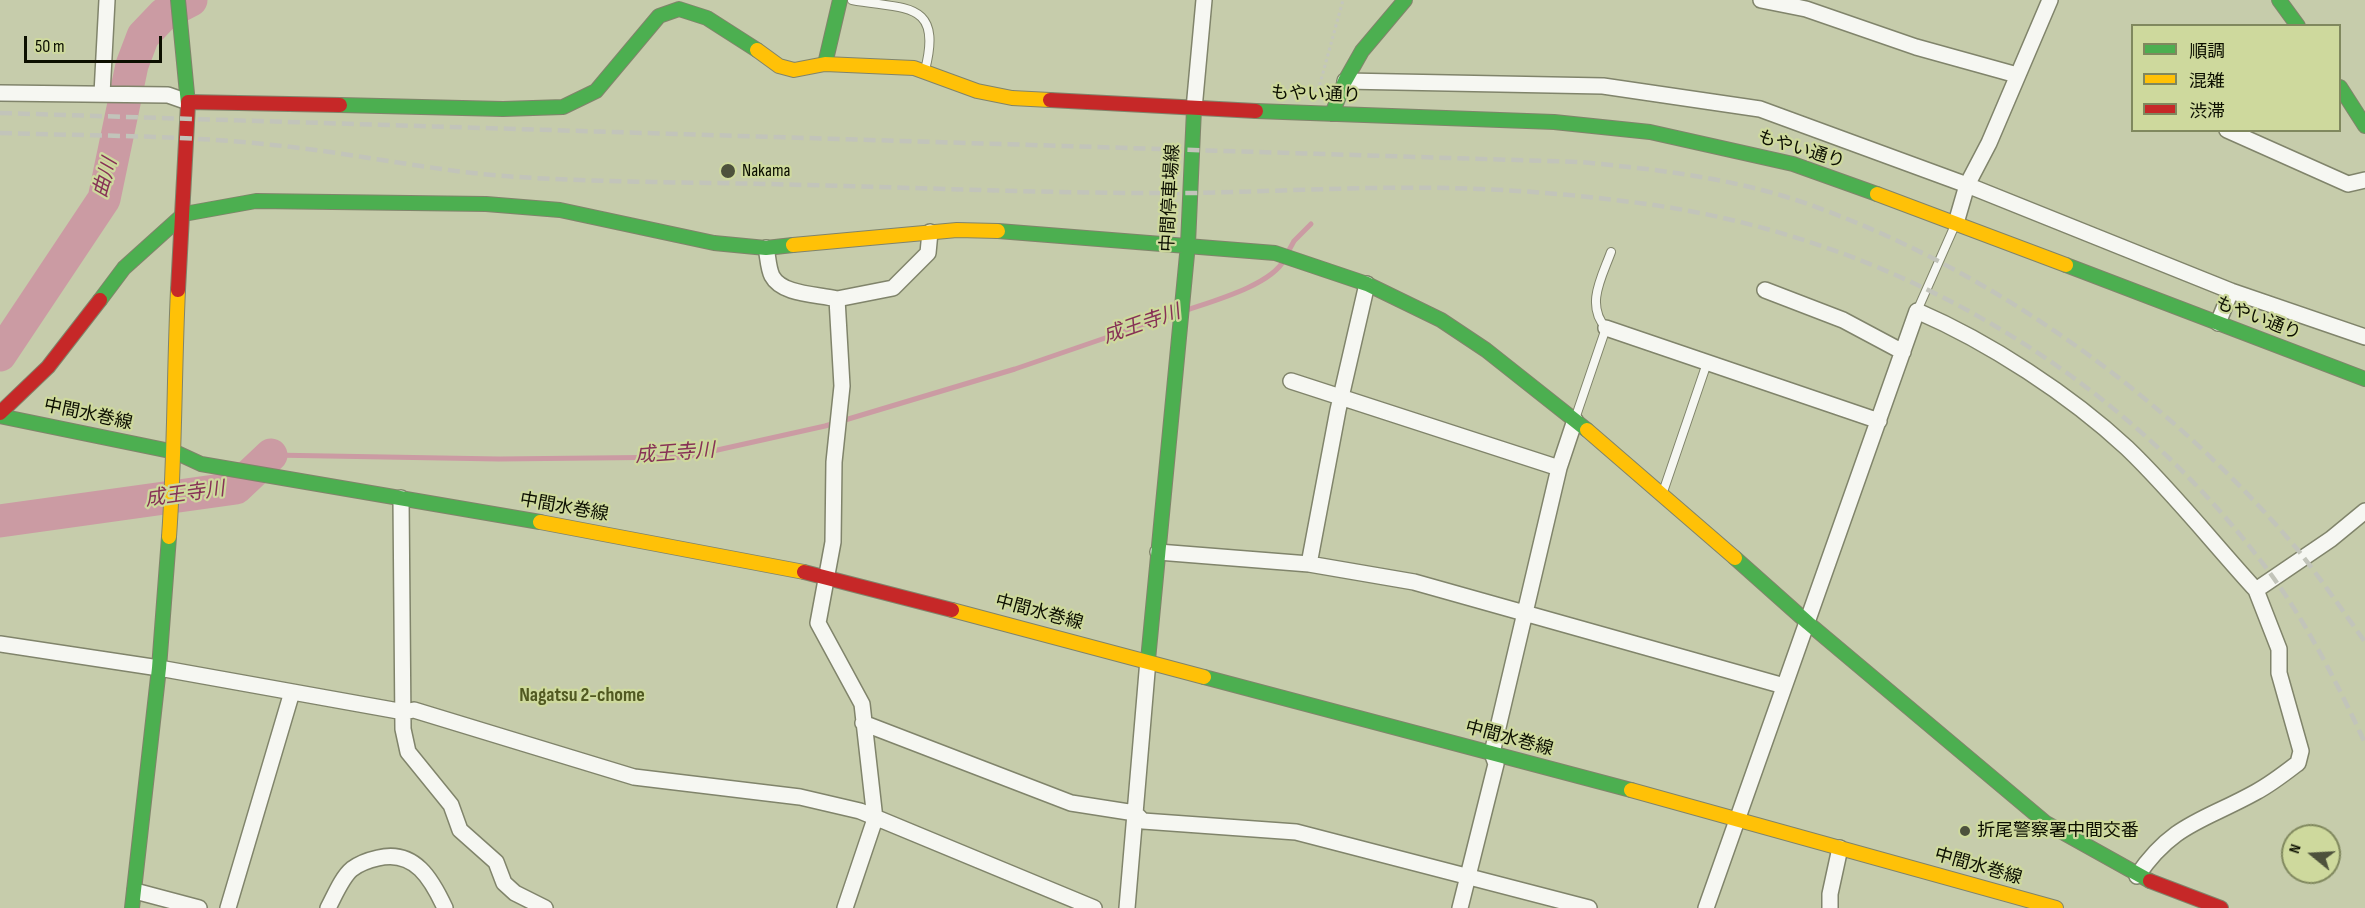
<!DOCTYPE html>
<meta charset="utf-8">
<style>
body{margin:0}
#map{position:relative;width:2365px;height:908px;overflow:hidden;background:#c6ccab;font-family:"Sofia Sans Condensed","Noto Sans JP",sans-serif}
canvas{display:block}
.legend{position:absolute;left:2131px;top:24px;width:210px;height:108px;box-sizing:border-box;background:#ced99d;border:2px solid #80885e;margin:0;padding:8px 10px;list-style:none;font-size:18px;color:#0c0f00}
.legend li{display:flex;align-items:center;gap:12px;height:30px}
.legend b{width:30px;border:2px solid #80885e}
.north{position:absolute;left:2281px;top:824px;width:60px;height:60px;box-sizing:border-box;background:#ced99d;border:2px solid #80885e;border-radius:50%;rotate:288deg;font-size:16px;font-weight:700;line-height:24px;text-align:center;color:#0c0f00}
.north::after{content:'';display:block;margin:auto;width:21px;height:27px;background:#4d513c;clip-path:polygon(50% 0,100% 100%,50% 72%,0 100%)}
.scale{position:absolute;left:24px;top:36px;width:138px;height:27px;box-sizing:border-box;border:3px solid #0c0f00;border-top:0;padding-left:8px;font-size:18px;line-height:21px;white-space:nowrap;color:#0c0f00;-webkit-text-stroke:4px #ced99d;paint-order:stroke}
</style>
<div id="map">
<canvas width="2365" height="908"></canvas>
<ul class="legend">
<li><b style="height:8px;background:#4caf50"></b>順調</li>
<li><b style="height:8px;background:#ffc107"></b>混雑</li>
<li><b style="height:8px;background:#c62828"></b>渋滞</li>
</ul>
<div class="north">N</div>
<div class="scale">50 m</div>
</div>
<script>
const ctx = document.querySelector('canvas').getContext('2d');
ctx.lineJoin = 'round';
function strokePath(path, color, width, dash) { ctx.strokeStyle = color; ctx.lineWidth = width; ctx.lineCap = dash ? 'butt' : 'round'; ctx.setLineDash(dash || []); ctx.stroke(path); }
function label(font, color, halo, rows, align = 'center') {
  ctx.font = font + ' "Sofia Sans Condensed","Noto Sans JP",sans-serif'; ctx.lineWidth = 4.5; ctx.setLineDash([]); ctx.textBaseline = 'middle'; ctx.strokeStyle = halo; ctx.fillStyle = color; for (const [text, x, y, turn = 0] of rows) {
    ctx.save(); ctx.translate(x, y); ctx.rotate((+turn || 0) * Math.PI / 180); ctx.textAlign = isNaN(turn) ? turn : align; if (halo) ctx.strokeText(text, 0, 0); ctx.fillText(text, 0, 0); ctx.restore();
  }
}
strokePath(new Path2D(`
 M 1288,252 L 1294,241 L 1311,224
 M 1187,310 C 1213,301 1271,285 1284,260
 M 271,455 L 499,459 L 686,457 L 825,426 L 1015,369 L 1175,314`), '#cb9ba3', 5);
strokePath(new Path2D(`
 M 0,355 L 104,199 L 132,65 L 143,36 L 164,14 L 191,0
 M 0,521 L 236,488 L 271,455`), '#cb9ba3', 33);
const lane = new Path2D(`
 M 852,0 C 905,10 943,0 925,70
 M 1917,311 L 1955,225
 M 1575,419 L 1606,328 C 1585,305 1602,277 1611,252
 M 1663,492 L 1707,363`);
const street = new Path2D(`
 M 1761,0 L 1806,9 L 1916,47 L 2017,75
 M 1345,81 L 1603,86 L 1760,109 L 1967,185 L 2231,291 L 2365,337
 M 0,93 L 168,95 L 188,102
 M 102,94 L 107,0
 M 1194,109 L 1204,0
 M 2227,130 L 2348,184 L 2365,180
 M 1956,223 L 1967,185 L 1989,143 L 2050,0
 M 766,248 C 768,256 768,268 772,276 C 782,295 817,294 837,299 L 842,386 L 834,462 L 833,542 L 818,623 L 862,704 L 875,819 L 845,908
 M 1765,290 L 1843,320 L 1903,352
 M 837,299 L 893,288 L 928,253 L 930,232
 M 2218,323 L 2231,291
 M 1606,328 L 1879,421
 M 1291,381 L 1559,468
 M 401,498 L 403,729 L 408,752 L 451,805 L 460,830 L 496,862 L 504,883 L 515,893 L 545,908
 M 1158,552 L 1309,564 L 1414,582 L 1784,686
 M 1309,564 L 1338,410 L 1367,284
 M 2256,590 L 2331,539 L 2365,511
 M 0,644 L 159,668 L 404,712 L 414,710 L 634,777 L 800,797 L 860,811 L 1094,908
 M 863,723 L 1071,803 L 1135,813 L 1143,821 L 1296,832 L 1589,908
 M 135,891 L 199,908
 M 228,908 L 292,692
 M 328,908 C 334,897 342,877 352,869 C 360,863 369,860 378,858 C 415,849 432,880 445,908
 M 1127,908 L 1148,660
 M 1460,908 L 1496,764 L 1492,753 L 1559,468 L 1575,420
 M 1706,908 L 1917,311 C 1989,342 2070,395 2127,448 C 2173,492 2213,543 2256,590 L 2279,649 L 2279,673 L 2301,751 L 2298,763 C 2285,773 2271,784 2256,792 C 2204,821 2173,823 2137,876
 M 1830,908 L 1830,894 L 1840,848`);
const fast = new Path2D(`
 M 178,0 L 188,104
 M 2279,0 L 2298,26
 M 825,64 L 840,0
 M 2340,87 L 2365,126
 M 340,105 L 503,109 L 563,107 L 596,91 L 659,16 L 679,9 L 707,18 L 757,50
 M 1256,111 L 1554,122 L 1650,132 L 1793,164 L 1877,194
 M 1332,114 L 1345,81 L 1362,51 L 1405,0
 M 998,231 L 1275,253 L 1367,284 L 1441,320 L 1486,350 L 1587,430
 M 2066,265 L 2365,379
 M 100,300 L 124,268 L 184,214 L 256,201 L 486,204 L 560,210 L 714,243 L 766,248 L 793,245
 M 0,416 L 175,452 L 201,464 L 540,522
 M 1735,558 L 1808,623 L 2046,823 L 2150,881
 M 1148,660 L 1188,244 L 1194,109
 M 1204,677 L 1631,790
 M 132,908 L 159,668 L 169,537`);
const slow = new Path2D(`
 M 757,50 L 779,66 L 794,70 L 825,64 L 914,68 L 977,91 L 1012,98 L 1050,100
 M 1877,194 L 2066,265
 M 793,245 L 957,230 L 998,231
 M 1587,430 L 1735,558
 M 540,522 L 804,572
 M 169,537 C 175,455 174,373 178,290
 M 952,610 L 1204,677
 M 1631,790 L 2056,908`);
const jam = new Path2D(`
 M 1050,100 L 1256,111
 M 188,102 L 340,105
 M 178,290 L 188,104
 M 0,413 L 48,367 L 100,300
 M 804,572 L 952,610
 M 2150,881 L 2221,908`);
strokePath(lane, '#80846b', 10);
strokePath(street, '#80846b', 18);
strokePath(fast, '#80846b', 16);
strokePath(slow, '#80846b', 16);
strokePath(jam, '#80846b', 16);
strokePath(new Path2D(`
 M 1318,91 L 1343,0`), '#c4c6bc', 3, [3, 3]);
strokePath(lane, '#f6f7f2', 8);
strokePath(street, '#f6f7f2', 15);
strokePath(fast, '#4caf50', 14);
strokePath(slow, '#ffc107', 14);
strokePath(jam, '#c62828', 14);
strokePath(new Path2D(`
 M 0,113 L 1580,162 C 1653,169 1726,177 1796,200 C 1986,264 2169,397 2297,549 C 2321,579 2343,611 2365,642
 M 0,133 C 91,136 183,135 273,145 C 355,153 436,172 518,177 C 613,183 709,182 804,185 C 934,188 1064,194 1194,193 C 1289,191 1385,185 1480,189 C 1528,191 1576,195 1623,201 C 1879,230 2117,366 2270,573 C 2308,625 2338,685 2365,743`), '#c2c4ba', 4.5, [12, 6]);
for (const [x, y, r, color] of [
 [728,171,8,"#4d513c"],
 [1965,831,6,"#4d513c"]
]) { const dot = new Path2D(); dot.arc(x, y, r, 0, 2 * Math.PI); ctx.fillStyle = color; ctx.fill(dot); strokePath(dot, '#ced99d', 2); }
label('18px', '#0c0f00', '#ced99d', [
 ["もやい通り",1316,95,2],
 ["もやい通り",1801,150,17],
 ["中間停車場線",1171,198,-87],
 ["もやい通り",2258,319,21],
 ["中間水巻線",88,415,12],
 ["中間水巻線",564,508,10],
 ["中間水巻線",1039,613,15],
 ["中間水巻線",1509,739,15],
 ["中間水巻線",1978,867,16]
]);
label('18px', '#0c0f00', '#ced99d', [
 ["Nakama",742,171],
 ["折尾警察署中間交番",1977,831]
], 'left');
label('italic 20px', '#873256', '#ced99d', [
 ["曲川",106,178,-74],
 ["成王寺川",1142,325,-19],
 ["成王寺川",675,454,-4],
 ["成王寺川",185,495,-8]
]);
label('bold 20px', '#515921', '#ced99d', [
 ["Nagatsu 2-chome",582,696]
]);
</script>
